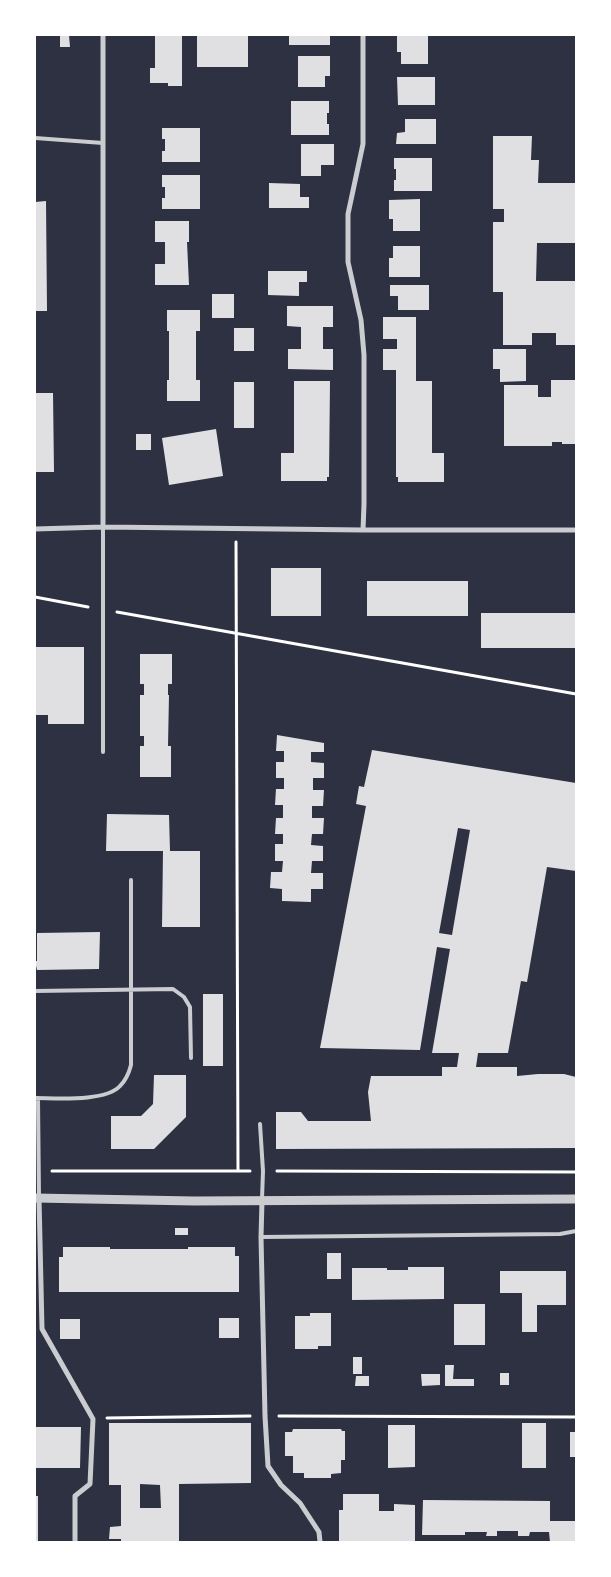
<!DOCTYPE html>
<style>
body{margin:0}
#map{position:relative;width:611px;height:1577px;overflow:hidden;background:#2d3142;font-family:"Open Sans",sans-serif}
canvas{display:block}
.frame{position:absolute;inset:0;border:36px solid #fff;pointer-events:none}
</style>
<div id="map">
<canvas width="611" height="1577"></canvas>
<div class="frame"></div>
</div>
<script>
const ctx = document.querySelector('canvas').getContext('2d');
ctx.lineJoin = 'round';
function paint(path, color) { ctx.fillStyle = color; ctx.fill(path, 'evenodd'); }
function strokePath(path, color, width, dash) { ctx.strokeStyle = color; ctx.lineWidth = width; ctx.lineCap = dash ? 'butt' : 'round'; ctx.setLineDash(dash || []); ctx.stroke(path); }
paint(new Path2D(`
 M 60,35 L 69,35 L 70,47 L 60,47 Z
 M 155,35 L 182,35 L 182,86 L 168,86 L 168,83 L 150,83 L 150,68 L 155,68 Z
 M 197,35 L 248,35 L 248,67 L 197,67 Z
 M 289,35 L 330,35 L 330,45 L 289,45 Z
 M 397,35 L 428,35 L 428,64 L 401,64 L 401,52 L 397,52 Z
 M 298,56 L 330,56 L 330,76 L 325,76 L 325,87 L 298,87 Z
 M 397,77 L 435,77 L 435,105 L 398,105 Z
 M 291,101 L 329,101 L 329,113 L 327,113 L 327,124 L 329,124 L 329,135 L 291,135 Z
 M 405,119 L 436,119 L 436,144 L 396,144 L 397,133 L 405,132 Z
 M 162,128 L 200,128 L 200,162 L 162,162 L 162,151 L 165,151 L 165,139 L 162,139 Z
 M 493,136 L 532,136 L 531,160 L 539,160 L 538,183 L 576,183 L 576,243 L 537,243 L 536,281 L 576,281 L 576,345 L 556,345 L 556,333 L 532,333 L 532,345 L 503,345 L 503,292 L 493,292 L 493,222 L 504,222 L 504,209 L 493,209 Z
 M 301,144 L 334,144 L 334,165 L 321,165 L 321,176 L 301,176 Z
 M 394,158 L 432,158 L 432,191 L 394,191 L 394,180 L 396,180 L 396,169 L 394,169 Z
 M 162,175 L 200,175 L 200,209 L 162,209 L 162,198 L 165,198 L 165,187 L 162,187 Z
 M 269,183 L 300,184 L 300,197 L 309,197 L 309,208 L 269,208 Z
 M 420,199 L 420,231 L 393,231 L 393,219 L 389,219 L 389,200 Z
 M 46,201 L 47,311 L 35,311 L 35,202 Z
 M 155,221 L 189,221 L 189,242 L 187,242 L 189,285 L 155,285 L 155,264 L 165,264 L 165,242 L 155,242 Z
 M 393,246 L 420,246 L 420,277 L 389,277 L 389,258 L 393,258 Z
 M 268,271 L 307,271 L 307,282 L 299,282 L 299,296 L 268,295 Z
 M 390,285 L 429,285 L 429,310 L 398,310 L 398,296 L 390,296 Z
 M 212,294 L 234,294 L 234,318 L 212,318 Z
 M 287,306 L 333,306 L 333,327 L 323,327 L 323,349 L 333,349 L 333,370 L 288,369 L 288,349 L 301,349 L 301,327 L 287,326 Z
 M 167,310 L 200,310 L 200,331 L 196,331 L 196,380 L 200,380 L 200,401 L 167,401 L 167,380 L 169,380 L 169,331 L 167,331 Z
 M 383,317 L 416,317 L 416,381 L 432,381 L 432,453 L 444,453 L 444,482 L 398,482 L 398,477 L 396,477 L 396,370 L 383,370 L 383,349 L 397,349 L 397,339 L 383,339 Z
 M 234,328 L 254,328 L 254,351 L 234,351 Z
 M 493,349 L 526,349 L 526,381 L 500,382 L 500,369 L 493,369 Z
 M 551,380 L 576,380 L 576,444 L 562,444 L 562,442 L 552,442 L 552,446 L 504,446 L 504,385 L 538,385 L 538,397 L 551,397 Z
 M 294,381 L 330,381 L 329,477 L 327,477 L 327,481 L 281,481 L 281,453 L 294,453 Z
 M 234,382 L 254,382 L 254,428 L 234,428 Z
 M 35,393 L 53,393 L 54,472 L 35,472 Z
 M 216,429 L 223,476 L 169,485 L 162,438 Z
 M 136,434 L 151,434 L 151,450 L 136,450 Z
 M 271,568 L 321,568 L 321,616 L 271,616 Z
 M 367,581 L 468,581 L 468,616 L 367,616 Z
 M 481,613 L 576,613 L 576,648 L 481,648 Z
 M 35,647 L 84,647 L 84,724 L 48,724 L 48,715 L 35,715 Z
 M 140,654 L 172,654 L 172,684 L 168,684 L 168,695 L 169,695 L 168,746 L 171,746 L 171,777 L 140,777 L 140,746 L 144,746 L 144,736 L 140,736 L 140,695 L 144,695 L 144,684 L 140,684 Z
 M 277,735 L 324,743 L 324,752 L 311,752 L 311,762 L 324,763 L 324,778 L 313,778 L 313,790 L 324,790 L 323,806 L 312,806 L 312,818 L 324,818 L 323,834 L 312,834 L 311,845 L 323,846 L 323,861 L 312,861 L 311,873 L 323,873 L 323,889 L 311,889 L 311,902 L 282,901 L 282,889 L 270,888 L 271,872 L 282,872 L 283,861 L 275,861 L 275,844 L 283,844 L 283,834 L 275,834 L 276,818 L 283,818 L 283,805 L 275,805 L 276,789 L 284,789 L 284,778 L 276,778 L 276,762 L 284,762 L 284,751 L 276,751 Z
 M 372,750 L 576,783 L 576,871 L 547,867 L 527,982 L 521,981 L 508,1053 L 478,1053 L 476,1067 L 517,1067 L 517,1076 L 538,1074 L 564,1074 L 576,1077 L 576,1148 L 276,1149 L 276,1112 L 301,1112 L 308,1121 L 371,1121 L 368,1092 L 371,1076 L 442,1076 L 442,1067 L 457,1067 L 459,1053 L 432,1053 L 450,949 L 437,947 L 420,1050 L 320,1048 L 366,806 L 356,804 L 359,786 L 364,787 ZM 458,828 L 470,830 L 452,935 L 439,933 Z
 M 107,814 L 169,815 L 170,851 L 200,851 L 200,927 L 162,927 L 163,851 L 106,851 Z
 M 100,932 L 99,969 L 37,970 L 35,961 L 37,961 L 37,933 Z
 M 203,994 L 223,994 L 223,1066 L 203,1066 Z
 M 154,1075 L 186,1075 L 186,1117 L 154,1149 L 111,1149 L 111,1116 L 141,1116 L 153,1104 Z
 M 175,1228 L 188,1228 L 188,1235 L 175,1235 Z
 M 63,1247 L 110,1247 L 110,1249 L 188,1249 L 188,1247 L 235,1247 L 235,1256 L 239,1256 L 239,1292 L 59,1292 L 59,1257 L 63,1257 Z
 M 327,1253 L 341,1253 L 341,1279 L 327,1279 Z
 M 408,1267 L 444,1267 L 444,1299 L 352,1300 L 352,1268 L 387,1268 L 387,1270 L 408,1270 Z
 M 500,1271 L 566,1271 L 566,1305 L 537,1305 L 537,1332 L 522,1332 L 522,1293 L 500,1293 Z
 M 454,1304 L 485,1304 L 485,1345 L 454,1345 Z
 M 310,1313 L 331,1313 L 331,1346 L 318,1346 L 318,1349 L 295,1349 L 295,1316 L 310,1316 Z
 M 219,1318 L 239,1318 L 239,1338 L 219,1338 Z
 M 60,1319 L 80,1319 L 80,1339 L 60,1339 Z
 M 353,1357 L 362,1357 L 362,1374 L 353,1374 Z
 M 445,1365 L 454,1365 L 453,1379 L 474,1379 L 474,1386 L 445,1386 Z
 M 500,1373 L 509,1373 L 509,1385 L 500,1385 Z
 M 421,1374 L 440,1374 L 440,1385 L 422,1386 Z
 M 356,1376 L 369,1376 L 369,1386 L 355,1386 Z
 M 109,1423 L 251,1423 L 251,1483 L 179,1484 L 179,1542 L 121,1542 L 121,1539 L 109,1539 L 110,1527 L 121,1526 L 121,1485 L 109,1485 ZM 140,1484 L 160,1485 L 161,1508 L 140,1508 Z
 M 522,1423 L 546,1423 L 546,1468 L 522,1468 Z
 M 388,1425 L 415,1425 L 415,1467 L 388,1468 Z
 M 35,1427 L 81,1427 L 80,1468 L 35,1468 Z
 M 293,1429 L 341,1429 L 342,1431 L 345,1431 L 345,1460 L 341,1460 L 341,1473 L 331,1474 L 331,1478 L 304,1478 L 304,1473 L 293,1473 L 293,1456 L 285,1456 L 285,1432 L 292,1432 Z
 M 570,1432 L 576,1432 L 576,1457 L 570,1457 Z
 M 343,1494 L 379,1494 L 379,1511 L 394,1511 L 394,1504 L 415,1505 L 415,1542 L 339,1542 L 339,1510 L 343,1510 Z
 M 35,1496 L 38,1496 L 38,1542 L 35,1542 Z
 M 423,1500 L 550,1501 L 550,1521 L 576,1521 L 576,1542 L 550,1542 L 549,1532 L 530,1532 L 529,1536 L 518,1536 L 518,1531 L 497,1531 L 497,1536 L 486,1536 L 487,1532 L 465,1532 L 465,1535 L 422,1535 Z`), '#e0e0e3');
strokePath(new Path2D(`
 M 236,542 L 238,1171
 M 35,597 L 88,607
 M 117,612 L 576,694
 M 52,1171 L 250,1171
 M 277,1171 L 576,1172
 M 279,1416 L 576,1417
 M 107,1418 L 250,1416`), '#fff', 3);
strokePath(new Path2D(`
 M 35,138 L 103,143
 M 103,752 L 103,527
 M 35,991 L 173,989 L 184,997 L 190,1007 L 191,1058
 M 35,1098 C 57,1098 105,1102 120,1086 C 126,1080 129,1073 131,1065 L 131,880
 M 38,1098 L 39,1198
 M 260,1124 L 263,1171 L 262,1199
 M 261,1237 L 560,1234 L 576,1231`), '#caccd0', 4);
strokePath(new Path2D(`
 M 103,35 L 103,527
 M 35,529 L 103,527 L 363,530 L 576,530
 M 363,530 L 364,504 L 364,355 L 361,320 L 348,262 L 348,214 L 363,144 L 363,35
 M 39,1198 L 42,1329 L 93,1419 L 90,1484 L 75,1496 L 75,1542
 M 262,1201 L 261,1237 L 265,1416 L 268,1466 L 281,1485 L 300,1503 L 319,1532 L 320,1542`), '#caccd0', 5);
strokePath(new Path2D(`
 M 35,1198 L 194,1201 L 576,1199`), '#caccd0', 9);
</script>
